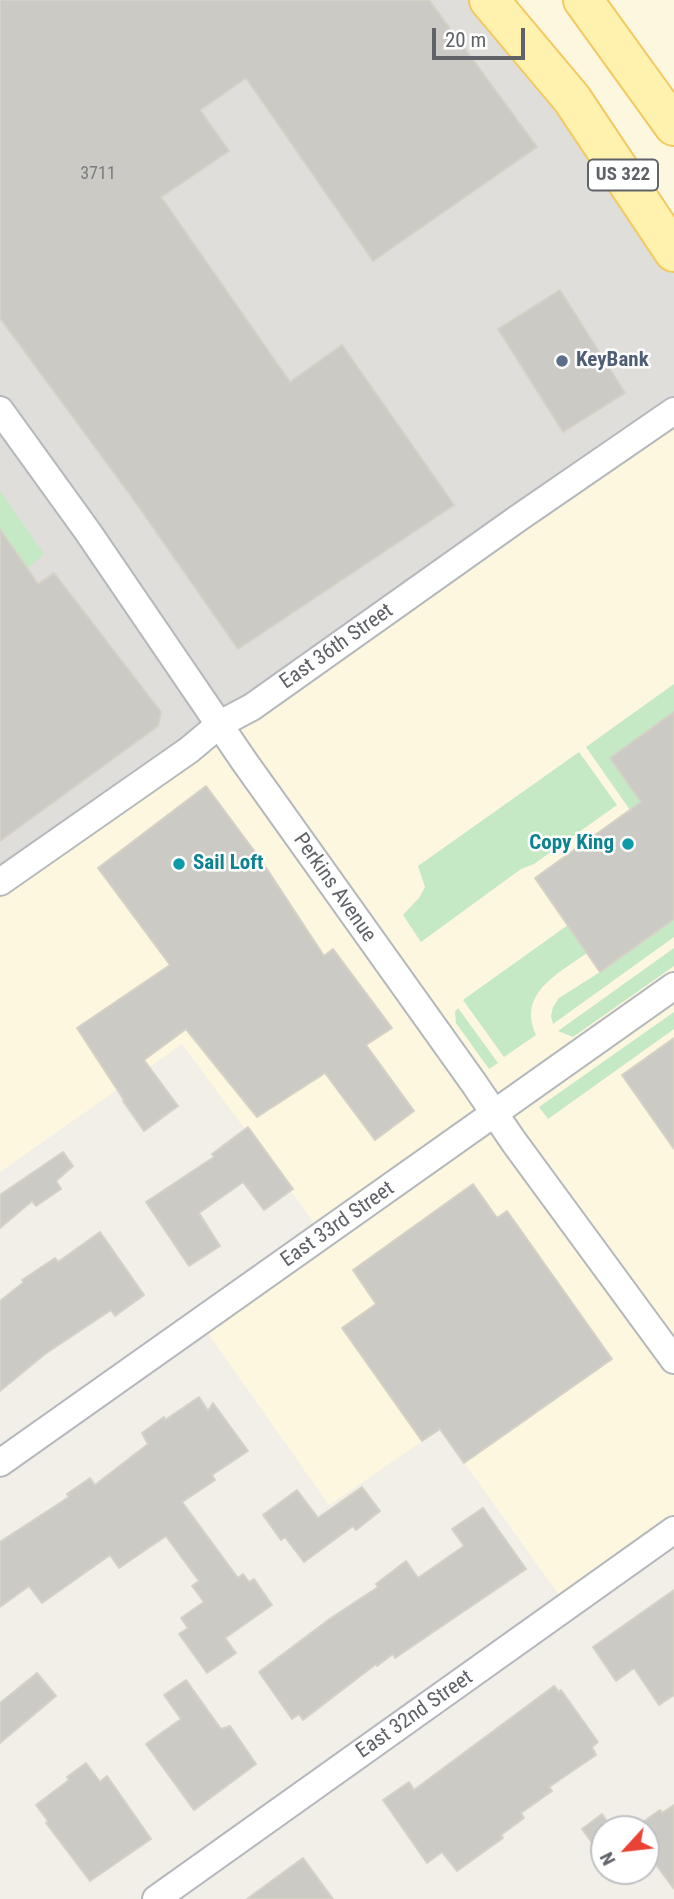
<!DOCTYPE html>
<style>
body{margin:0}
#map{position:relative;width:674px;height:1899px;overflow:hidden;background:#f1efe8;font-family:"Roboto Condensed",sans-serif}
canvas{display:block}
.north{position:absolute;left:590px;top:1815px;width:70px;height:70px;box-sizing:border-box;background:#fff;border:2px solid #bfc1c3;border-radius:50%;rotate:243deg;font-size:19px;font-weight:700;line-height:28px;text-align:center;color:#5f6368}
.north::after{content:'';display:block;margin:auto;width:24px;height:32px;background:#ea4335;clip-path:polygon(50% 0,100% 100%,50% 72%,0 100%)}
.scale{position:absolute;left:432px;top:28px;width:93px;height:32px;box-sizing:border-box;border:4px solid #5f6368;border-top:0;padding-left:9px;font-size:21px;line-height:24px;white-space:nowrap;color:#5f6368;-webkit-text-stroke:5px #fff;paint-order:stroke}
</style>
<div id="map">
<canvas width="674" height="1899"></canvas>
<div class="north">N</div>
<div class="scale">20 m</div>
</div>
<script>
const ctx = document.querySelector('canvas').getContext('2d');
ctx.lineJoin = 'round';
function paint(path, color) { ctx.fillStyle = color; ctx.fill(path, 'evenodd'); }
function strokePath(path, color, width, dash) { ctx.strokeStyle = color; ctx.lineWidth = width; ctx.lineCap = dash ? 'butt' : 'round'; ctx.setLineDash(dash || []); ctx.stroke(path); }
function label(font, color, halo, rows, align = 'center') {
  ctx.font = font + ' "Roboto Condensed",sans-serif'; ctx.lineWidth = 5; ctx.setLineDash([]); ctx.textBaseline = 'middle'; ctx.strokeStyle = halo; ctx.fillStyle = color; for (const [text, x, y, turn = 0] of rows) {
    ctx.save(); ctx.translate(x, y); ctx.rotate((+turn || 0) * Math.PI / 180); ctx.textAlign = isNaN(turn) ? turn : align; if (halo) ctx.strokeText(text, 0, 0); ctx.fillText(text, 0, 0); ctx.restore();
  }
}
paint(new Path2D(`
 M 489,0 L 674,0 L 674,252 Z
 M 674,411 L 674,1530 L 567,1606 L 440,1429 L 329,1505 L 200,1322 L 318,1228 L 182,1044 L 0,1172 L 0,882 Z`), '#fef7e0');
paint(new Path2D(`
 M 0,0 L 489,0 L 674,252 L 674,411 L 0,882 Z`), '#e0deda');
paint(new Path2D(`
 M 0,491 L 44,554 L 24,571 L 0,529 Z
 M 674,684 L 674,712 L 610,758 L 641,802 L 630,810 L 586,747 Z
 M 579,752 L 617,805 L 534,864 L 521,869 L 421,942 L 403,915 L 419,898 L 425,887 L 418,866 Z
 M 674,919 L 674,937 L 553,1024 L 551,1016 L 553,1007 L 559,998 L 600,972 Z
 M 568,925 L 587,953 C 558,974 517,993 536,1035 L 504,1057 L 463,1000 Z
 M 674,948 L 674,966 L 573,1037 L 558,1031 Z
 M 458,1008 L 498,1063 L 489,1069 L 456,1023 L 455,1012 Z
 M 674,1012 L 674,1029 L 548,1119 L 539,1107 Z`), '#c5e8c5');
const building = new Path2D(`
 M 0,0 L 429,0 L 537,147 L 373,261 L 246,78 L 200,110 L 229,151 L 161,197 L 290,382 L 342,345 L 454,505 L 238,649 L 131,496 L 0,318 Z
 M 560,290 L 625,393 L 563,432 L 498,329 Z
 M 0,529 L 38,584 L 54,573 L 161,712 L 158,726 L 0,841 Z
 M 674,712 L 674,919 L 600,972 L 535,878 L 641,802 L 610,758 Z
 M 206,786 L 261,860 L 324,956 L 333,949 L 392,1028 L 366,1045 L 414,1111 L 375,1140 L 325,1073 L 257,1117 L 186,1029 L 144,1060 L 178,1106 L 144,1131 L 123,1101 L 124,1100 L 77,1028 L 170,965 L 98,868 Z
 M 674,1038 L 674,1149 L 622,1075 Z
 M 248,1127 L 293,1189 L 264,1210 L 243,1182 L 199,1213 L 220,1246 L 189,1266 L 146,1202 L 214,1157 L 212,1154 Z
 M 63,1152 L 73,1166 L 56,1181 L 61,1189 L 36,1206 L 32,1201 L 0,1228 L 0,1195 Z
 M 473,1184 L 497,1218 L 507,1211 L 612,1359 L 464,1463 L 440,1429 L 422,1441 L 342,1328 L 376,1304 L 353,1270 Z
 M 100,1232 L 144,1295 L 115,1316 L 111,1310 L 45,1354 L 0,1391 L 0,1301 L 24,1282 L 22,1280 L 55,1258 L 58,1262 Z
 M 199,1397 L 208,1411 L 213,1403 L 248,1451 L 212,1475 L 215,1480 L 182,1502 L 238,1578 L 243,1574 L 249,1582 L 254,1579 L 272,1605 L 225,1638 L 236,1653 L 207,1673 L 179,1634 L 188,1628 L 181,1618 L 204,1602 L 192,1586 L 199,1581 L 166,1536 L 119,1568 L 110,1555 L 42,1603 L 29,1586 L 0,1607 L 0,1542 L 69,1497 L 67,1494 L 90,1478 L 95,1485 L 148,1444 L 142,1433 L 164,1417 L 165,1420 Z
 M 362,1487 L 380,1511 L 356,1530 L 353,1526 L 304,1562 L 285,1537 L 281,1540 L 263,1515 L 297,1490 L 318,1518 Z
 M 483,1508 L 526,1569 L 395,1658 L 393,1654 L 377,1666 L 376,1664 L 303,1720 L 299,1714 L 292,1719 L 259,1672 L 331,1618 L 378,1587 L 376,1584 L 406,1561 L 418,1578 L 464,1546 L 452,1529 Z
 M 674,1590 L 674,1695 L 659,1705 L 634,1668 L 616,1681 L 593,1647 Z
 M 37,1673 L 56,1696 L 0,1743 L 0,1703 Z
 M 186,1680 L 221,1729 L 230,1726 L 256,1764 L 194,1810 L 146,1744 L 181,1719 L 164,1695 Z
 M 554,1686 L 559,1692 L 561,1690 L 598,1742 L 592,1747 L 596,1755 L 549,1787 L 552,1791 L 521,1813 L 524,1818 L 501,1835 L 503,1838 L 457,1871 L 442,1852 L 427,1863 L 383,1800 L 409,1782 L 414,1790 Z
 M 86,1763 L 100,1782 L 107,1776 L 151,1839 L 90,1881 L 46,1823 L 48,1821 L 36,1805 L 69,1780 L 67,1777 Z
 M 674,1805 L 674,1889 L 646,1851 L 646,1829 L 633,1829 L 660,1810 L 662,1813 Z
 M 602,1814 L 612,1829 L 604,1829 L 604,1846 L 598,1851 L 582,1829 Z
 M 303,1858 L 333,1899 L 247,1899 Z`);
paint(building, '#cccac5');
strokePath(building, '#d6d1c6', 2);
const street = new Path2D(`
 M 0,410 L 88,532 L 244,761 L 473,1082 L 514,1142 L 674,1360
 M 0,882 L 189,750 L 220,724 L 252,707 L 517,519 L 674,411
 M 0,1463 L 674,986
 M 156,1899 L 674,1530`);
const primary = new Path2D(`
 M 489,0 L 572,99 L 674,252
 M 583,0 L 674,126`);
strokePath(street, '#b5b8bc', 30);
strokePath(primary, '#f2c960', 42);
strokePath(street, '#fff', 26);
strokePath(primary, '#fff2af', 38);
for (const [x, y, r, color] of [
 [562,361,7,"#5c6f8a"],
 [628,844,7,"#0f9aa8"],
 [179,864,7,"#0f9aa8"]
]) { const dot = new Path2D(); dot.arc(x, y, r, 0, 2 * Math.PI); ctx.fillStyle = color; ctx.fill(dot); strokePath(dot, '#fff', 2.5); }
label('18px', '#7a7d7f', null, [
 ["3711",98,174]
]);
for (const [x, y, w] of [
 [623,175,70]
]) { const box = new Path2D(); box.roundRect(x - w / 2, y - 15.5, w, 31, 5); ctx.fillStyle = '#fff'; ctx.fill(box); strokePath(box, '#5f6368', 2); }
label('bold 19px', '#5f6368', null, [
 ["US 322",623,175]
]);
label('bold 21px', '#4e5e75', '#fff', [
 ["KeyBank",576,361]
], 'left');
label('21px', '#5f6368', '#fff', [
 ["East 36th Street",337,647,-35],
 ["Perkins Avenue",334,888,55],
 ["East 33rd Street",338,1225,-35],
 ["East 32nd Street",415,1715,-35]
]);
label('bold 21px', '#0d838f', '#fff', [
 ["Copy King",614,844],
 ["Sail Loft",193,864,"left"]
], 'right');
</script>
